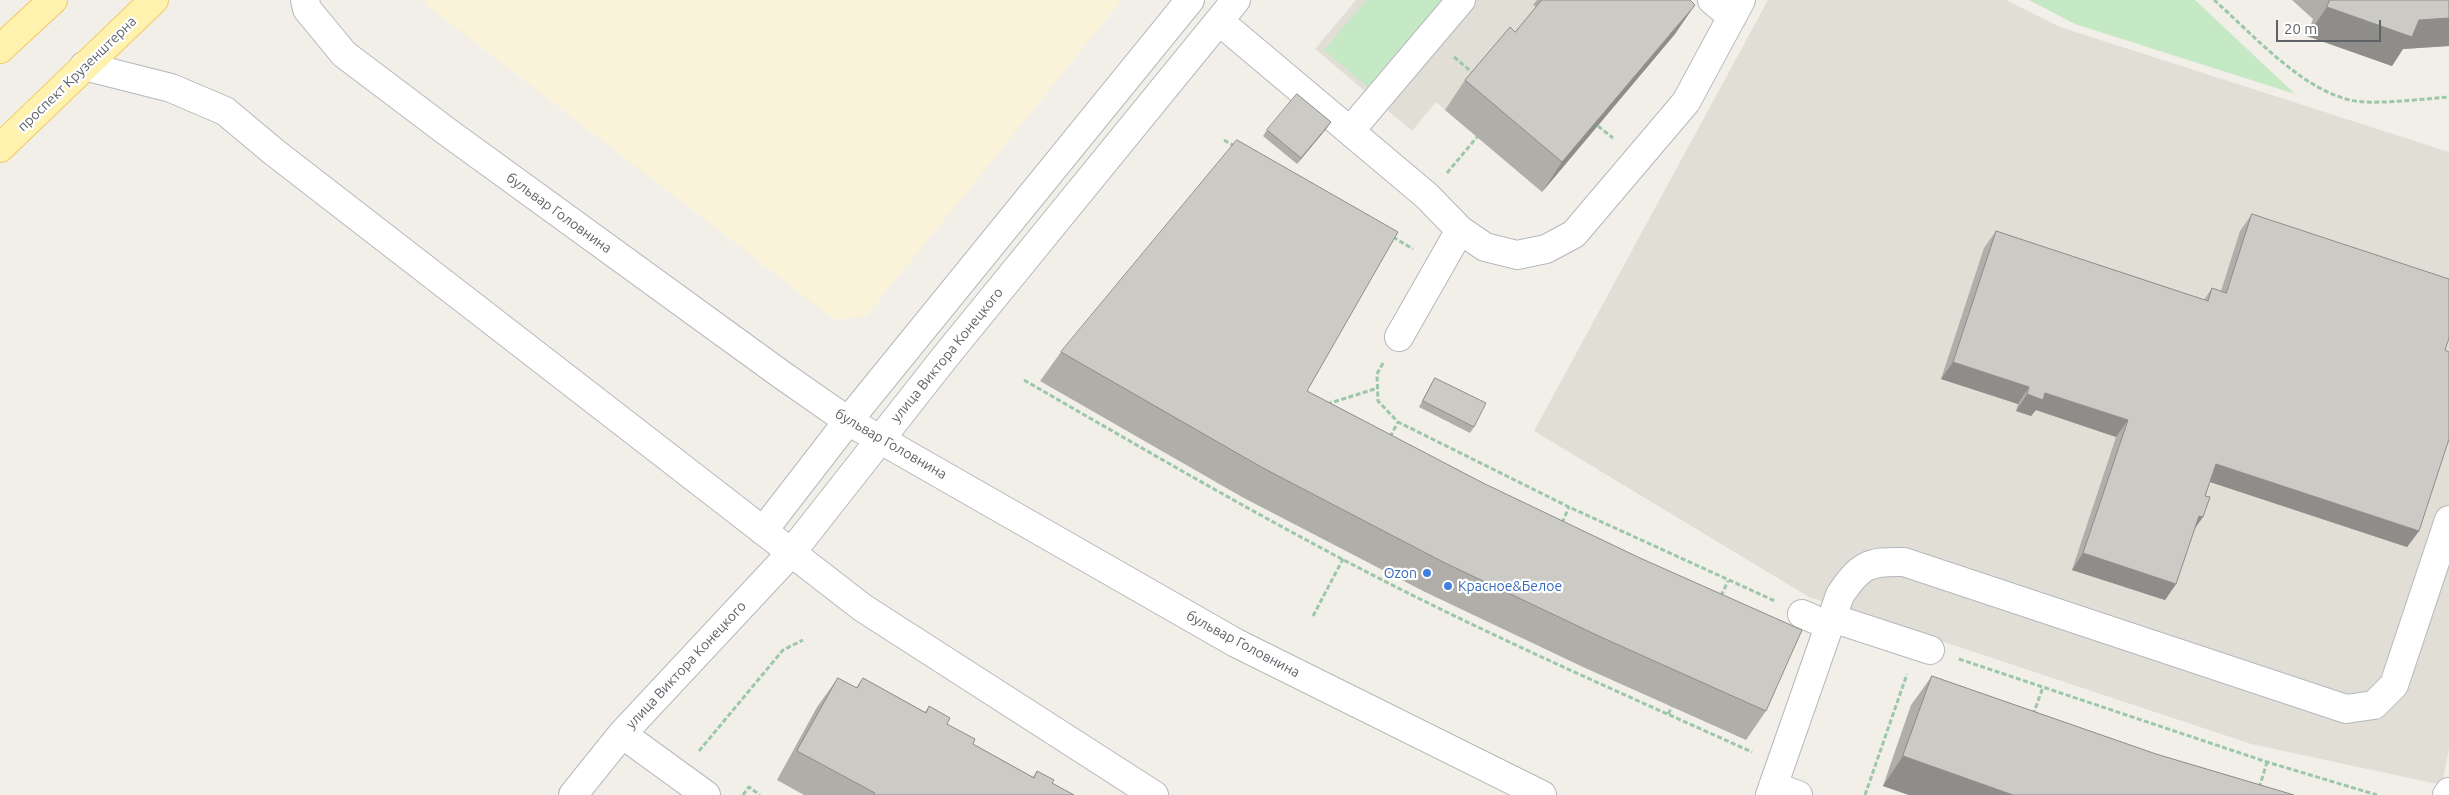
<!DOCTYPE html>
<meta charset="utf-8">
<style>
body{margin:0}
#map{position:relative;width:2449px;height:795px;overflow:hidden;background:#f1efe8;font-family:Ubuntu,sans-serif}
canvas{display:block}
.scale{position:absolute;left:2276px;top:20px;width:105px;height:22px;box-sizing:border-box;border:2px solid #5f6368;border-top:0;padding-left:6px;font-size:15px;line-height:18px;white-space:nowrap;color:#5f6368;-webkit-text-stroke:4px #fff;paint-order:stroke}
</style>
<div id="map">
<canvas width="2449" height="795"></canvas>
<div class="scale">20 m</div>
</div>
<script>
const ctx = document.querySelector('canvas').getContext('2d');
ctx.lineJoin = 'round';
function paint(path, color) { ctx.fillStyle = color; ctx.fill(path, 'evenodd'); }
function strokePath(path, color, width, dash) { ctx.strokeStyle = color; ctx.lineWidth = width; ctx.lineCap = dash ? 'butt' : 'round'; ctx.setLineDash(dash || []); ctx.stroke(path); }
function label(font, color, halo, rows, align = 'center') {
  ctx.font = font + ' Ubuntu,sans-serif'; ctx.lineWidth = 4.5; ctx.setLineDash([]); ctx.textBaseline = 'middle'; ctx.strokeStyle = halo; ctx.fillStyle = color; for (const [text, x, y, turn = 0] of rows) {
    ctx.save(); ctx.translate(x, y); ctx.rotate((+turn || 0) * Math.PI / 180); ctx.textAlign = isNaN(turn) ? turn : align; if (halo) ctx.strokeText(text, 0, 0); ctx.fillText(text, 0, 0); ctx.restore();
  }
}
paint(new Path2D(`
 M 1356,0 L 1538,0 L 1539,9 L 1445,110 L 1436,102 L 1412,131 L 1315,49 Z
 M 1768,0 L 2006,0 L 2060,27 L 2449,152 L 2449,748 L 2442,785 L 2251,744 L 1809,597 L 1534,431 Z`), '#e1ded6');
paint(new Path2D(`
 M 1367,0 L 1446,0 L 1370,89 L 1324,50 Z
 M 2029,0 L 2195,0 L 2295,94 L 2075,24 Z`), '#c5e8c5');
paint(new Path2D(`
 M 426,0 L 1122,0 L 866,316 L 835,320 L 424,3 Z`), '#fbf3d9');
const minor = new Path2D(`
 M 305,0 L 307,9 L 344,54 L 446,131 L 782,375 L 848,421 L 1236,643 L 1542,795
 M 1712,0 L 1732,17
 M 1219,21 L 1427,196 L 1460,230 L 1485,247 L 1517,255 L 1546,249 L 1574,234 L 1686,102 L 1741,0
 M 84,66 L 171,88 L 225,111 L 274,152 L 863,608 L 1154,795
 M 1350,131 L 1461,0
 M 1399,337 L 1460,230
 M 763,531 L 848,421 L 1190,0
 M 1802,614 L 1830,626
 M 1832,618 L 1930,650
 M 622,734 L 706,795
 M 1773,786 L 1798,795
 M 573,795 L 622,734 L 791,553 L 945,357 L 1236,0
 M 1770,795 L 1840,595 C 1860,565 1868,561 1904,562 L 2346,709 L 2374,705 L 2394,685 L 2449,520
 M 2447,795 L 2449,792`);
const major = new Path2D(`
 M 0,49 L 53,0
 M 0,148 L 154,0`);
strokePath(minor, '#b5b8bc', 30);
strokePath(major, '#f2c960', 30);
strokePath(new Path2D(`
 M 2214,0 C 2254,35 2310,100 2365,102 C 2393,103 2422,99 2449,97
 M 1454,57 L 1474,74
 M 1598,126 L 1613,138
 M 1224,140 L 1236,147
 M 1447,173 L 1477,137
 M 1393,237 L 1413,249
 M 1383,363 L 1377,374 L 1378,401 L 1398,422 L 1569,507 L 1775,601
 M 1024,380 C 1154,455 1285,532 1420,599 C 1529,653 1641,702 1752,752
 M 1327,404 L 1378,388
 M 1390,437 L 1398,422
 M 1562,523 L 1569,507
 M 1721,596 L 1728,581
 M 1313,616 L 1343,559
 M 1959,659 L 2267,762 L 2377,795
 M 1668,714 L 1672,707
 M 2033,715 L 2043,687
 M 699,751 L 783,650 L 803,640
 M 743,795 L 749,787 L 760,795
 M 1865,795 L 1907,674
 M 2257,795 L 2267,762`), '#9cc7a9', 3, [5, 2.5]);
strokePath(minor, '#fff', 28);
strokePath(major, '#fff2af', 28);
paint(new Path2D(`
 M 1537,0 L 1690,0 L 1675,34 L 1542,192 L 1445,110 L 1465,80 L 1515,32 L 1536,7 L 1533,5 Z
 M 2292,0 L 2449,0 L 2449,46 L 2403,49 L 2392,66 L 2307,36 L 2313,19 Z
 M 1331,122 L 1297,164 L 1263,136 L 1267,130 Z
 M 2252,214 L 2445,350 L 2419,531 L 2407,547 L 2210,482 L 2176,584 L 2165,600 L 2072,570 L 2116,437 L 2036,410 L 2031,416 L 2016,411 L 2018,404 L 1941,379 L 1984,248 L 1996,231 L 2204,300 L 2212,288 L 2221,291 L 2240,231 Z
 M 1061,352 L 1307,391 L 1766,711 L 1746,740 L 1583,667 L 1423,591 L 1242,497 L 1040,381 Z
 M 1435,378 L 1474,427 L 1470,433 L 1419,407 L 1431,384 Z
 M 1932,676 L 2156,754 L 2294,795 L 1909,795 L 1883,786 L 1911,705 Z
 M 838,678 L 856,688 L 863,678 L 925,712 L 929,706 L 947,724 L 973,744 L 1033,777 L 1037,771 L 1052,783 L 1074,795 L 804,795 L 777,780 L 817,707 Z`), '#afaea9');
paint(new Path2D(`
 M 1695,5 L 1675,34 L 1542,192 L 1562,162 Z
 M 2327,7 L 2419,20 L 2449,18 L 2449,46 L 2403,49 L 2392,66 L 2307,36 Z
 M 1331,122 L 1327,128 L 1297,164 L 1301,158 Z
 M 1953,362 L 2029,387 L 2018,404 L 1941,379 Z
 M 2045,393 L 2128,420 L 2116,437 L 2036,410 L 2031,416 L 2016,411 L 2027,394 Z
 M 2216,464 L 2419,531 L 2407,547 L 2204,480 Z
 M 2199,516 L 2203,517 L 2191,534 Z
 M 2083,553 L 2176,584 L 2165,600 L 2072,570 Z
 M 1903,756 L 2013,795 L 1909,795 L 1883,786 Z`), '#8f8d8a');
const building = new Path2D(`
 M 1542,0 L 1690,0 L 1695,5 L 1562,162 L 1465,80 L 1510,27 L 1515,32 Z
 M 2330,0 L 2449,0 L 2449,18 L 2419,20 L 2412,37 L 2327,7 Z
 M 1297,94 L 1331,122 L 1301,158 L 1267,130 Z
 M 1237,140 L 1398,232 L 1307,391 L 1483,483 L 1640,558 L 1802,630 L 1766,711 L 1603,638 L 1443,562 L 1263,468 L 1061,352 Z
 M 2252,214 L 2449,279 L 2449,338 L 2445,350 L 2449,352 L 2449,439 L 2419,531 L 2216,464 L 2205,496 L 2210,497 L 2203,517 L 2199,516 L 2176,584 L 2083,553 L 2128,420 L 2045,393 L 2043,400 L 2027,394 L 2029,387 L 1953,362 L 1996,231 L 2208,301 L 2212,288 L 2226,293 Z
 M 1435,378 L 1486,403 L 1474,427 L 1423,401 Z
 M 1932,676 L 2156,754 L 2294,795 L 2013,795 L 1903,756 Z
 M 838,678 L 857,688 L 863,678 L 926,713 L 929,706 L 950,718 L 947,724 L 975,739 L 973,744 L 1034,778 L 1037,771 L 1054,780 L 1052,783 L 1074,795 L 874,795 L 875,793 L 797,751 Z`);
paint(building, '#cccac5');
strokePath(building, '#8f8d8a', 1);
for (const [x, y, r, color] of [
 [1427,573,5,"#3f7fe0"],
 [1448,586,5,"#3f7fe0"]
]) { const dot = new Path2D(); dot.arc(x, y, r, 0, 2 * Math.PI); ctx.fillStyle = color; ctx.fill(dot); strokePath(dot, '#fff', 2); }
label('14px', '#5f6368', '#fff', [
 ["проспект Крузенштерна",77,74,-44],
 ["бульвар Головнина",559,213,36],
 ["улица Виктора Конецкого",947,355,-51],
 ["бульвар Головнина",891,444,30],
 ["бульвар Головнина",1243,644,28],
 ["улица Виктора Конецкого",686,665,-47]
]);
label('14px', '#366cbe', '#fff', [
 ["Ozon",1417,573],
 ["Красное&Белое",1458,586,"left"]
], 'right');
</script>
